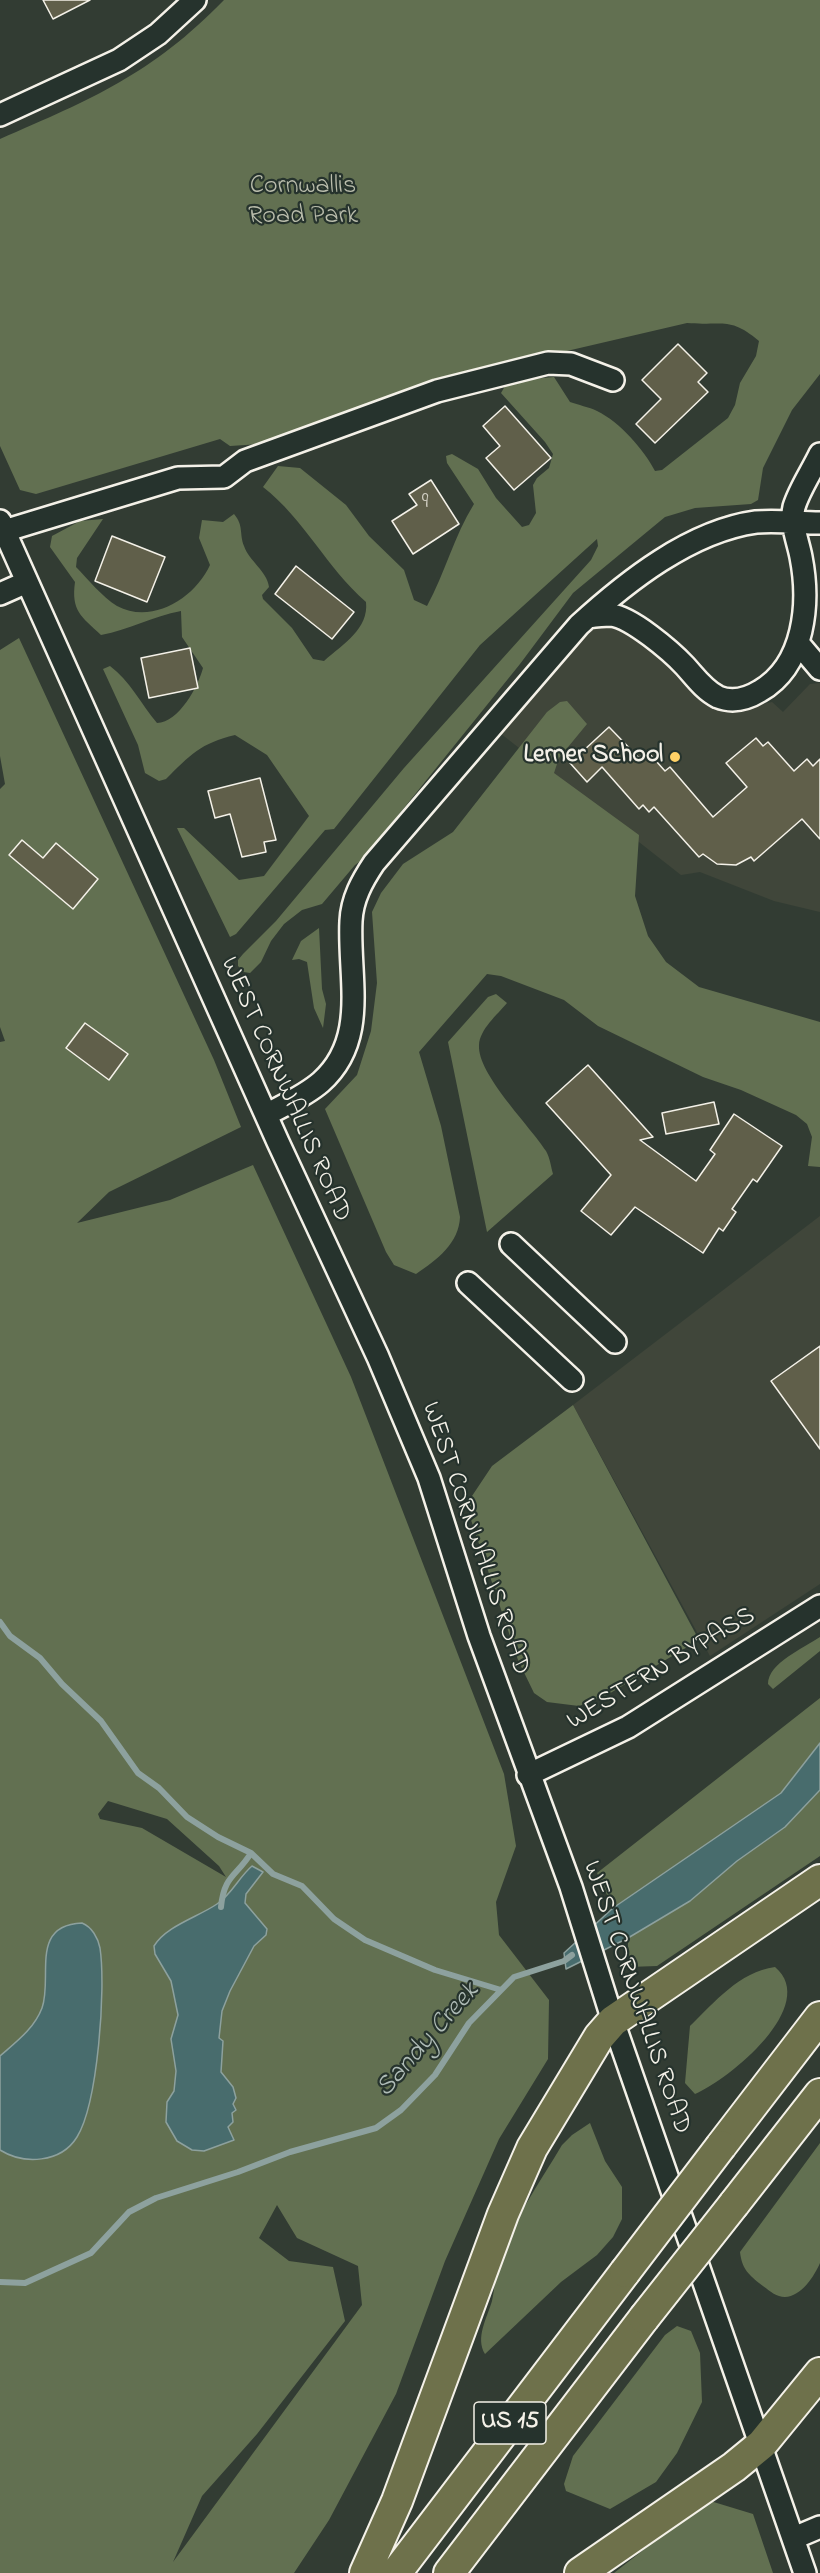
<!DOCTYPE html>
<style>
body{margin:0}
canvas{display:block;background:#323c33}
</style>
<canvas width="820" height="2573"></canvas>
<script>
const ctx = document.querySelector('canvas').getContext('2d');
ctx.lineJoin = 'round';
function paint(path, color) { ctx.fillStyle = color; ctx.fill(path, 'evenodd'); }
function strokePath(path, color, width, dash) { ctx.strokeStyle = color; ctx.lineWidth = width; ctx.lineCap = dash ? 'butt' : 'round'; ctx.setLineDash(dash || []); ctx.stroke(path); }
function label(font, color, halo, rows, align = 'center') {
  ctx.font = font + ' "Indie Flower",sans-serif'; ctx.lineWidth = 4.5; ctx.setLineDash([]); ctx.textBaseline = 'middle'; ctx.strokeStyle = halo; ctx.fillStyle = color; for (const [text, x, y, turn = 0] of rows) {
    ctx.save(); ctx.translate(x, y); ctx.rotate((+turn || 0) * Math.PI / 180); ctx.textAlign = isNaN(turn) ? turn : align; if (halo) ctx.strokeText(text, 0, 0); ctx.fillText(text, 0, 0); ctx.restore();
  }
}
paint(new Path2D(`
 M 609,627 L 622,630 L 655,652 L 686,687 L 707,704 L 723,712 L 772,702 L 783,712 L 810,684 L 820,683 L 820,912 L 774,901 L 700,872 L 681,875 L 500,733 L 577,641 L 595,628 Z
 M 820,1216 L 820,1584 L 710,1656 L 573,1405 Z`), '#40463a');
paint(new Path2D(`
 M 224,0 L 820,0 L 820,374 L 792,410 L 763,468 L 758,500 L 751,504 L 695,508 L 665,517 L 573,593 L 520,664 L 362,860 L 355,865 L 322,904 L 302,910 L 284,924 L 271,941 L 261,962 L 250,973 L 244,972 L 238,966 L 238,960 L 243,954 L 276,921 L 404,768 L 591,560 L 598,546 L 597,539 L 480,645 L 334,829 L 325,830 L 236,934 L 230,937 L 177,828 L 184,828 L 239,880 L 264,876 L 309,816 L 267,755 L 235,735 C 201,743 190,755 166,779 L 159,781 L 145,773 L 138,745 L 103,669 L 110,666 C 130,681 141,704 157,723 C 179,722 198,687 203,668 L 182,637 L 181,611 C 153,616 129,630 101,635 C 81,616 71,611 75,582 L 50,547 L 52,536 L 80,521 L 103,519 L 77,558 L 76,567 C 88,579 102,597 117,606 C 152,625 195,598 210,565 L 199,538 L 202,520 L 223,522 L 234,514 C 244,526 239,533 244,546 C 249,561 267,571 269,587 L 262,595 L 263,599 L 292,628 L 313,659 L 324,661 C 343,644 369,629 366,602 C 326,567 305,520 263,487 L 278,466 L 300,468 L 346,505 L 369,536 L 404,570 L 414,600 L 427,606 C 445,573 454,536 474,504 L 447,463 L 446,456 L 452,454 L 478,469 L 496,498 L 522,527 L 529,525 L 536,513 L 533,485 L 537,478 L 549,468 L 553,454 L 545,442 L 501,393 L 508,381 L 554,377 L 570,402 C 578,405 589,407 597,411 C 620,422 644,450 655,471 L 662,470 L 728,418 L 735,405 L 740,383 L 756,356 L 759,341 C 730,316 722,326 687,323 L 468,374 L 260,444 L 230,446 L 220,439 L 36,494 L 20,490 L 0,446 L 0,139 C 92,99 152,74 224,0 Z
 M 19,638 L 214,1060 L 241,1127 L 109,1192 L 77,1223 L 170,1200 L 253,1165 L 351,1377 L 504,1774 L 516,1846 L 496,1902 L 499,1935 L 549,2000 L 548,2059 L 499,2139 L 445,2261 L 396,2394 L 329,2520 L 294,2573 L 0,2573 L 0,1042 L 5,1041 L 0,1027 L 0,789 L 5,784 L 0,756 L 0,650 ZM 108,1801 L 167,1819 L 219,1866 L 226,1877 L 142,1828 L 100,1819 L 98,1814 ZM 277,2205 L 297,2238 L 358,2266 L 362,2305 L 173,2562 L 202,2496 L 257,2434 L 345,2321 L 333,2267 L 289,2261 L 259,2238 Z
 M 567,701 L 587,724 L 559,758 L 554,773 L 639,835 L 635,896 L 648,936 L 666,962 L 699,987 L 820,1022 L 820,1167 L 808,1166 L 812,1137 L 807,1124 L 796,1115 L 741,1090 L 703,1077 L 598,1026 L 564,1000 L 501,976 L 487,974 L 419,1052 L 441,1126 L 460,1217 C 459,1243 437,1260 416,1274 L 394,1265 L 386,1252 L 325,1109 L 357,1075 L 371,1031 L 377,983 L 372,912 L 381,893 L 403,864 L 453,832 L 547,712 L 560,702 Z
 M 319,928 L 322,989 L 326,1004 L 323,1028 L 314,1008 L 307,962 L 299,959 L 292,960 L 301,941 Z
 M 496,994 L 507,1003 C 497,1015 480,1029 479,1045 C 477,1074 531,1127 546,1151 C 550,1158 551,1167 553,1174 L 487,1232 L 448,1042 L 488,997 Z
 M 573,1405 L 699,1640 L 607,1695 L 579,1706 L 547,1702 L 534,1693 L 518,1660 L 466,1505 L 492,1466 Z
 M 820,1637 L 820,1651 L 773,1689 L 768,1684 C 768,1663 804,1648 820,1637 Z
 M 820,1698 L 820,1743 L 781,1793 L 613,1908 L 597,1873 Z
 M 820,1790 L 820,1856 L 657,1966 L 628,1967 L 628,1938 L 690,1901 L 737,1861 L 785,1827 Z
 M 775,1967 C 820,2005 730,2079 695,2094 L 685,2083 L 690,2026 C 715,2002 739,1972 775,1967 Z
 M 590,2123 L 605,2161 L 622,2187 L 622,2219 L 613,2237 L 597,2255 L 561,2282 L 485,2354 C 475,2338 487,2318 492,2301 C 495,2288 495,2273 499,2260 C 514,2219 540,2182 562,2145 L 572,2135 Z
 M 820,2143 L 820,2263 C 814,2277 798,2302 779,2296 C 772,2294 765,2287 759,2283 C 747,2273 742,2268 740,2252 Z
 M 677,2326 L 691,2331 L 700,2353 L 702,2402 L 677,2453 L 656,2482 L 610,2509 L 566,2491 L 564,2484 L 573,2456 L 665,2335 Z
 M 707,2500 L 753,2514 L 773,2573 L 614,2573 Z`), '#627051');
const water = new Path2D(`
 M 820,1743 L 820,1790 L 785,1827 L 737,1861 L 690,1901 L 628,1938 L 566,1969 L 564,1953 L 613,1908 L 781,1793 Z
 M 252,1866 L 263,1872 L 246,1894 L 245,1903 L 267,1929 L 266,1935 L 254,1946 L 230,1991 L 222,2011 L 219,2038 L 223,2041 L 221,2072 L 233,2087 L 236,2098 L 233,2104 L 236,2110 L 232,2113 L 233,2122 L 228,2127 L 234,2140 L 204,2151 L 192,2150 L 177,2141 L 166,2122 L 167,2102 L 174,2091 L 176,2071 L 171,2039 L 178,2015 L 171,1981 L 155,1954 L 154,1946 C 166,1926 198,1917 217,1904 C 232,1894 239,1877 252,1866 Z
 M 82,1923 C 92,1927 98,1938 100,1948 C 106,1988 98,2103 77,2137 C 61,2163 24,2165 0,2150 L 0,2056 C 16,2042 34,2029 42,2008 C 53,1978 29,1925 82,1923 Z`);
paint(water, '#486c6d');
strokePath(water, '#8da19e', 1.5);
strokePath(new Path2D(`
 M 0,1622 L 10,1636 L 40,1658 L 62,1684 L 101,1721 L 138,1773 L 159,1788 L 187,1817 L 218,1837 L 251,1853 L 273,1874 L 302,1886 L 334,1919 L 365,1940 L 435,1970 L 501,1990
 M 221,1907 C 224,1875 237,1876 251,1853
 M 0,2282 L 25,2283 L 91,2253 L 129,2212 L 156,2198 L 238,2172 L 290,2152 L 376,2128 L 401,2110 L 435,2075 L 469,2023 L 514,1977 L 564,1961 L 572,1955`), '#8da19e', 6);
const building = new Path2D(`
 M 43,0 L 90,0 L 53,19 Z
 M 678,344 L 707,373 L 698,382 L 708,392 L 655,443 L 636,424 L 661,399 L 642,380 Z
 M 505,406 L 551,458 L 514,490 L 486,458 L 500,446 L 483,426 Z
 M 431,480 L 459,524 L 413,554 L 392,521 L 417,505 L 409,494 Z
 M 112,536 L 165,557 L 147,602 L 95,581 Z
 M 296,566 L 354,612 L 332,639 L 275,594 Z
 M 190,648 L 198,688 L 149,698 L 141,658 Z
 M 609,727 L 639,758 L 647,751 L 665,771 L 670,767 L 713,817 L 747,787 L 726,763 L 756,738 L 763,746 L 768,742 L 794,771 L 807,759 L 813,766 L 820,759 L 820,839 L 802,819 L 754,861 L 751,857 L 736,865 L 717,864 L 703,854 L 699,857 L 654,807 L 649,812 L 643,805 L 639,809 L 602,767 L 587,782 L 570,763 Z
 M 260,778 L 276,840 L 264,842 L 266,852 L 242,857 L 230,814 L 215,818 L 208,791 Z
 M 22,840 L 43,858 L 56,843 L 98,879 L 73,909 L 9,855 Z
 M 85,1023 L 128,1054 L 109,1080 L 66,1048 Z
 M 588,1065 L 653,1137 L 640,1140 L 696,1181 L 715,1154 L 710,1150 L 734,1114 L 782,1146 L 757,1182 L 753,1179 L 732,1209 L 736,1212 L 723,1231 L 719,1228 L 703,1253 L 635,1207 L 611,1235 L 581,1211 L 611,1175 L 546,1103 Z
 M 714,1102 L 719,1124 L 666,1134 L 662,1113 Z
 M 820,1346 L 820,1449 L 771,1381 Z`);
paint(building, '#605f4a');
strokePath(building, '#f4f1e8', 1.5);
const minor = new Path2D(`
 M 0,115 L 119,60 L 158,34 L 195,0
 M 0,521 L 278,1142 L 378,1357 L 429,1478 L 479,1636 L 571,1887 L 613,2021 L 805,2573
 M 4,531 L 178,478 L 224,477 L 245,461 L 437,391 L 548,363 L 571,364 L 613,380
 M 0,594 L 27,582
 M 588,617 C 595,616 604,615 611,615 C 631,617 671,651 685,666 C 695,677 704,690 718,697 C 733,703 747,699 760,691 C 805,665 810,603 801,557 C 798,541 790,523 794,507 C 799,490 812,471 820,454
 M 798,643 L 820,669
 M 266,1115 C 284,1105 305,1096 321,1082 C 369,1039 348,977 351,921 C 352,899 362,881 374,863 L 579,625 C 626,582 690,531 756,522 C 776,520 799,523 820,523
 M 511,1244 L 615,1342
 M 468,1283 L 572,1380
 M 528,1775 L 628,1727 L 820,1606
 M 794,2538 L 820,2527`);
const highway = new Path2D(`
 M 721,2146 L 820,2017
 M 734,2204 L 820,2094
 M 365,2573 L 397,2501 L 503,2214 L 532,2148 L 599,2037 L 613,2021 L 820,1880
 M 396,2573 L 625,2272
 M 449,2573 L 644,2318
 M 580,2573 L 734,2467 L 762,2444 L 820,2373`);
strokePath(minor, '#f4f1e8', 26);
strokePath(highway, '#f4f1e8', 34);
strokePath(minor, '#26332d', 21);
strokePath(highway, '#6e714b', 30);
const highwayBridge = new Path2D(`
 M 625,2272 L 721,2146
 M 644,2318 L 734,2204`);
strokePath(highwayBridge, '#f4f1e8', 34, []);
strokePath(highwayBridge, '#6e714b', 30);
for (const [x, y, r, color] of [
 [675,757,6,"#ffd166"]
]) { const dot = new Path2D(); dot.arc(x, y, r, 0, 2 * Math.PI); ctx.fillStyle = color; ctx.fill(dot); strokePath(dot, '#26332d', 2); }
label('22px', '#cfccc0', null, [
 ["9",425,503]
]);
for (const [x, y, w] of [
 [510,2423,72]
]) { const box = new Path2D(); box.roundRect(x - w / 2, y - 21, w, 42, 4.5); ctx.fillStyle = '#26332d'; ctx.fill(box); strokePath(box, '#f4f1e8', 1.5); }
label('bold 24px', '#f4f1e8', null, [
 ["US 15",510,2423]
]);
label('26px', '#babdac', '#26332d', [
 ["Cornwallis",303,188],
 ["Road Park",303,218]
]);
label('bold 26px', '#f4f1e8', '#26332d', [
 ["Lerner School",663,757]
], 'right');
label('26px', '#f4f1e8', '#26332d', [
 ["WEST CORNWALLIS ROAD",284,1090,66],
 ["WEST CORNWALLIS ROAD",474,1539,71],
 ["WESTERN BYPASS",662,1670,-31],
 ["WEST CORNWALLIS ROAD",635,1998,71]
]);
label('italic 27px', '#afbcb7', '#26332d', [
 ["Sandy Creek",429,2041,-49]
]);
</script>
